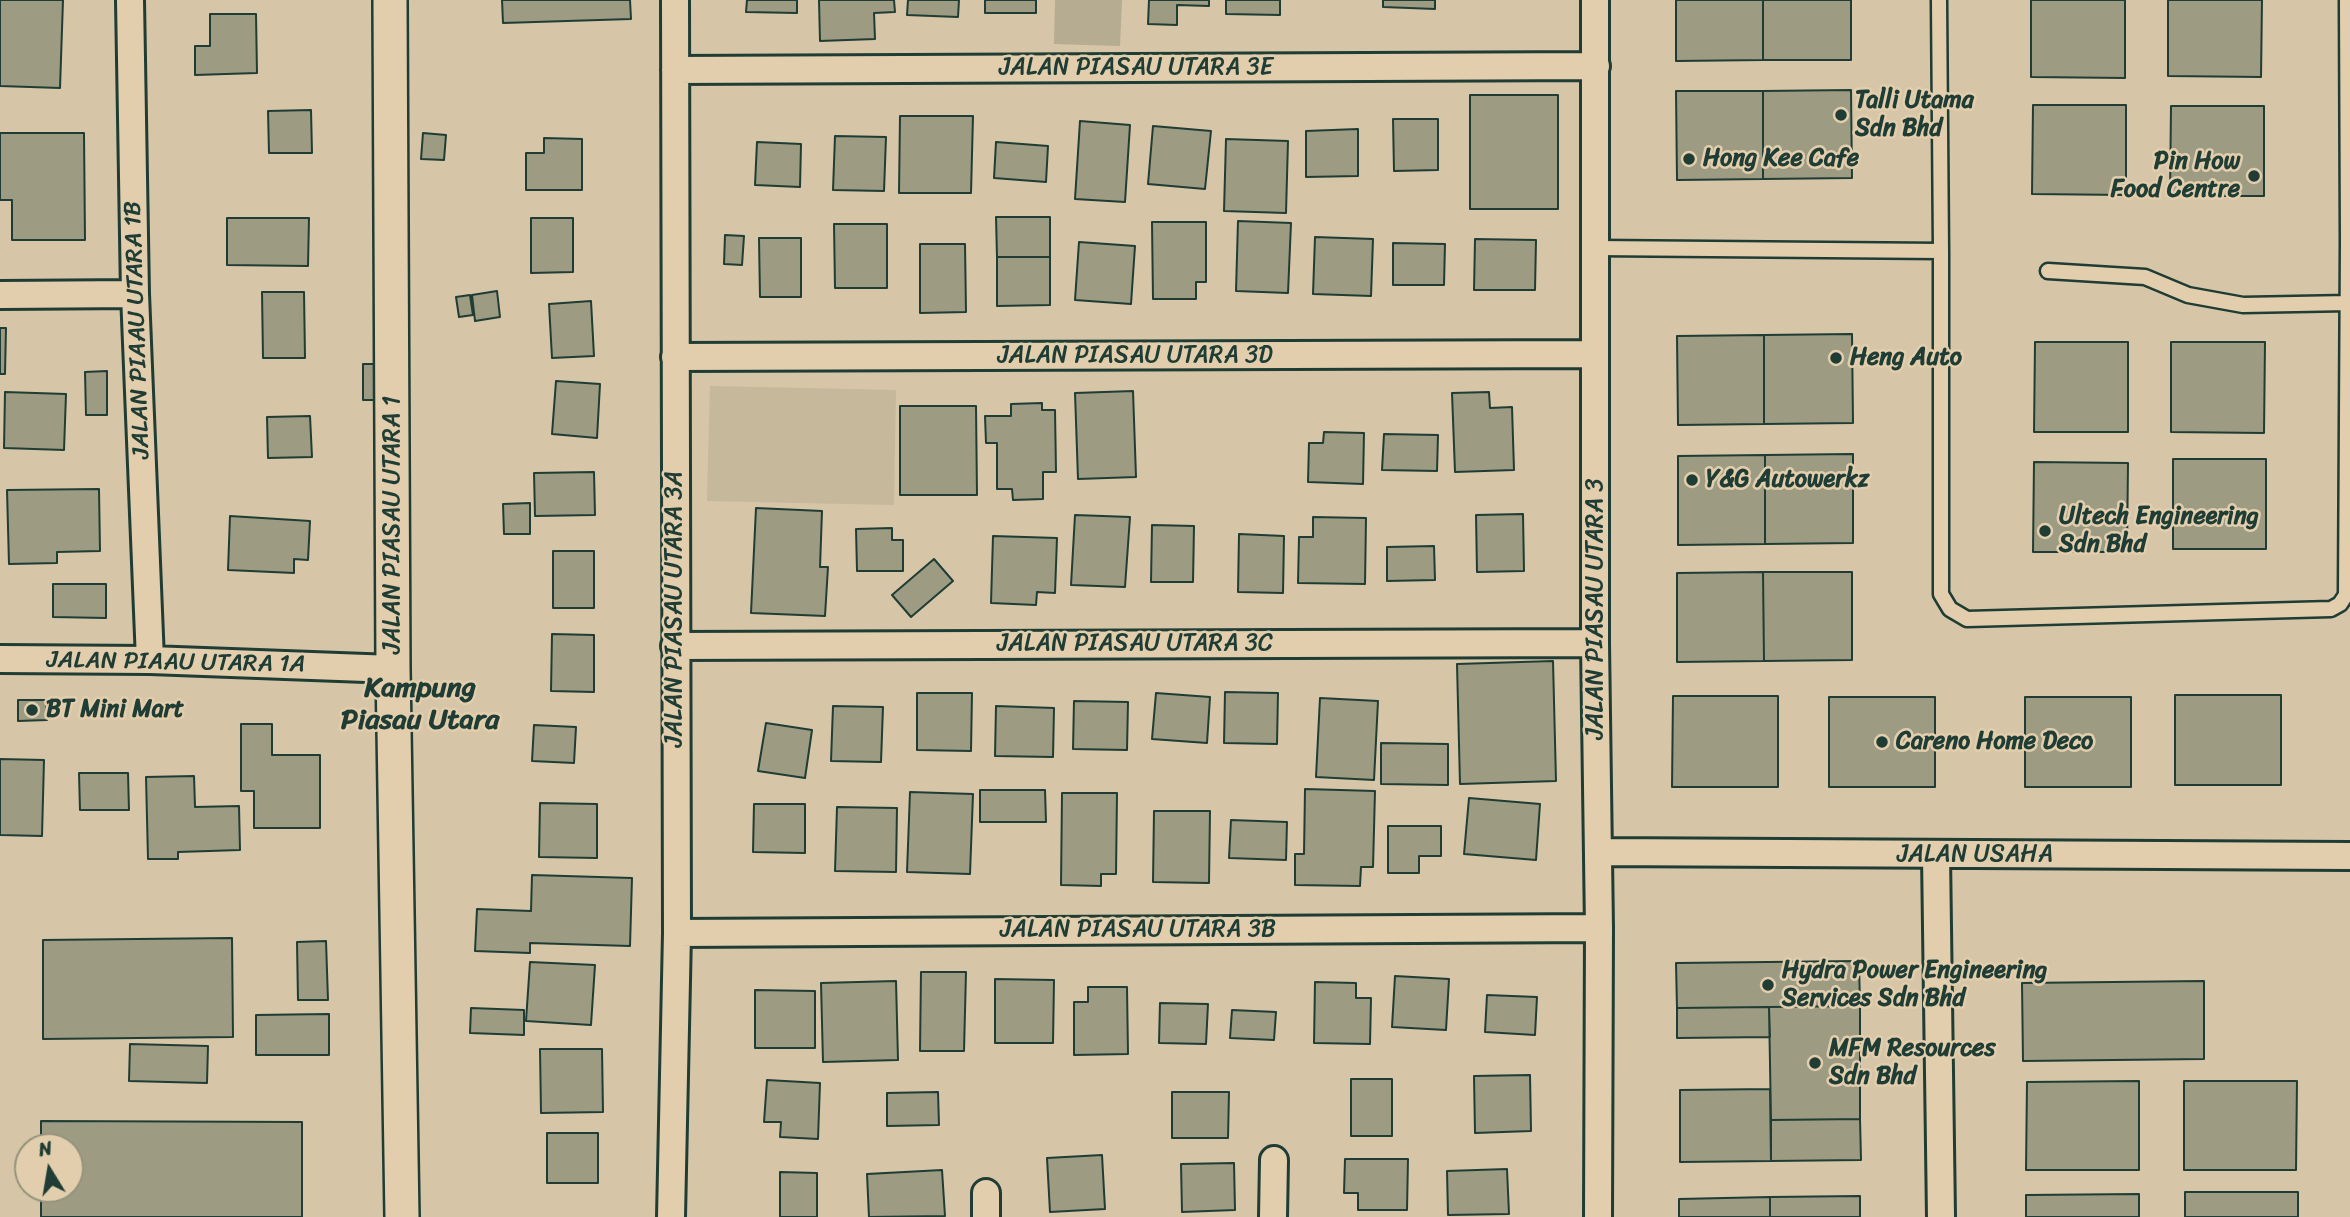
<!DOCTYPE html>
<style>
body{margin:0}
#map{position:relative;width:2350px;height:1217px;overflow:hidden;background:#d6c5a6;font-family:Sriracha,sans-serif}
canvas{display:block}
.north{position:absolute;left:14px;top:1133px;width:70px;height:70px;box-sizing:border-box;background:#e2cead;border:2px solid #94947d;border-radius:50%;rotate:349deg;font-size:19px;font-weight:700;line-height:28px;text-align:center;color:#1f3d34}
.north::after{content:'';display:block;margin:auto;width:24px;height:32px;background:#1f3d34;clip-path:polygon(50% 0,100% 100%,50% 72%,0 100%)}
</style>
<div id="map">
<canvas width="2350" height="1217"></canvas>
<div class="north">N</div>
</div>
<script>
const ctx = document.querySelector('canvas').getContext('2d');
ctx.lineJoin = 'round';
function paint(path, color) { ctx.fillStyle = color; ctx.fill(path, 'evenodd'); }
function strokePath(path, color, width, dash) { ctx.strokeStyle = color; ctx.lineWidth = width; ctx.lineCap = dash ? 'butt' : 'round'; ctx.setLineDash(dash || []); ctx.stroke(path); }
function label(font, color, halo, rows, align = 'center') {
  ctx.font = font + ' Sriracha,sans-serif'; ctx.lineWidth = 5; ctx.setLineDash([]); ctx.textBaseline = 'middle'; ctx.strokeStyle = halo; ctx.fillStyle = color; for (const [text, x, y, turn = 0] of rows) {
    ctx.save(); ctx.translate(x, y); ctx.rotate((+turn || 0) * Math.PI / 180); ctx.textAlign = isNaN(turn) ? turn : align; if (halo) ctx.strokeText(text, 0, 0); ctx.fillText(text, 0, 0); ctx.restore();
  }
}
paint(new Path2D(`
 M 710,386 L 896,390 L 894,505 L 707,501 Z`), '#c5b89b');
paint(new Path2D(`
 M 1055,0 L 1122,0 L 1120,46 L 1054,44 Z`), '#b5ac91');
const building = new Path2D(`
 M 0,0 L 63,0 L 60,88 L 0,86 Z
 M 502,0 L 630,0 L 631,19 L 503,23 Z
 M 747,0 L 797,0 L 797,13 L 746,12 Z
 M 819,0 L 894,0 L 895,12 L 874,13 L 875,39 L 820,41 Z
 M 908,0 L 959,0 L 958,17 L 907,15 Z
 M 985,0 L 1036,0 L 1036,13 L 985,13 Z
 M 1149,0 L 1209,0 L 1209,6 L 1177,5 L 1177,25 L 1148,24 Z
 M 1226,0 L 1280,0 L 1280,15 L 1226,14 Z
 M 1383,0 L 1435,0 L 1435,9 L 1383,7 Z
 M 1676,0 L 1763,0 L 1763,60 L 1676,61 Z
 M 1763,0 L 1851,0 L 1851,60 L 1763,60 Z
 M 2031,0 L 2125,0 L 2125,78 L 2031,77 Z
 M 2168,0 L 2262,0 L 2261,77 L 2168,76 Z
 M 210,14 L 256,14 L 257,73 L 195,75 L 195,46 L 210,46 Z
 M 1851,90 L 1852,178 L 1763,179 L 1763,91 Z
 M 1676,91 L 1763,91 L 1763,179 L 1677,180 Z
 M 1470,95 L 1558,95 L 1558,209 L 1470,209 Z
 M 2033,105 L 2126,105 L 2126,195 L 2032,194 Z
 M 2171,106 L 2264,106 L 2264,196 L 2170,196 Z
 M 311,110 L 312,153 L 269,153 L 268,111 Z
 M 900,116 L 973,116 L 971,193 L 899,193 Z
 M 1393,119 L 1438,119 L 1438,170 L 1394,171 Z
 M 1080,121 L 1130,125 L 1125,202 L 1075,199 Z
 M 1153,126 L 1211,131 L 1205,189 L 1148,184 Z
 M 1358,129 L 1358,176 L 1306,177 L 1306,131 Z
 M 0,133 L 84,133 L 85,240 L 12,240 L 12,200 L 0,200 Z
 M 423,133 L 446,135 L 444,160 L 421,159 Z
 M 835,136 L 886,137 L 884,191 L 833,190 Z
 M 544,138 L 582,139 L 582,190 L 526,190 L 526,153 L 544,153 Z
 M 1226,139 L 1288,141 L 1286,213 L 1224,211 Z
 M 757,142 L 801,144 L 800,187 L 755,185 Z
 M 996,142 L 1048,146 L 1046,182 L 994,178 Z
 M 996,217 L 1050,217 L 1050,257 L 997,257 Z
 M 227,218 L 309,218 L 308,266 L 227,265 Z
 M 531,218 L 573,218 L 573,272 L 531,273 Z
 M 1238,221 L 1291,223 L 1288,293 L 1236,291 Z
 M 1152,222 L 1206,222 L 1206,282 L 1196,282 L 1196,299 L 1153,299 Z
 M 834,224 L 887,224 L 887,288 L 835,288 Z
 M 725,235 L 744,236 L 742,265 L 724,264 Z
 M 1315,237 L 1373,239 L 1371,296 L 1313,294 Z
 M 759,238 L 801,238 L 801,297 L 760,297 Z
 M 1475,239 L 1536,240 L 1535,290 L 1474,290 Z
 M 1079,242 L 1135,246 L 1131,304 L 1075,300 Z
 M 1393,243 L 1445,244 L 1444,285 L 1393,285 Z
 M 920,244 L 965,244 L 966,312 L 920,313 Z
 M 997,257 L 1050,257 L 1050,305 L 997,306 Z
 M 497,291 L 500,317 L 475,321 L 472,295 Z
 M 262,292 L 304,292 L 305,358 L 263,358 Z
 M 470,295 L 473,315 L 459,317 L 456,297 Z
 M 591,301 L 594,356 L 552,358 L 549,304 Z
 M 0,328 L 6,328 L 5,374 L 0,374 Z
 M 1852,334 L 1853,423 L 1764,424 L 1764,335 Z
 M 1764,335 L 1764,424 L 1678,425 L 1677,336 Z
 M 2035,342 L 2128,342 L 2128,432 L 2034,432 Z
 M 2171,342 L 2265,342 L 2264,433 L 2171,432 Z
 M 363,364 L 379,364 L 379,400 L 363,400 Z
 M 107,371 L 107,415 L 86,415 L 85,372 Z
 M 556,381 L 600,384 L 597,438 L 552,434 Z
 M 1133,391 L 1136,477 L 1078,479 L 1075,393 Z
 M 5,392 L 66,394 L 64,450 L 4,448 Z
 M 1489,392 L 1490,408 L 1512,407 L 1514,470 L 1455,472 L 1452,393 Z
 M 1042,403 L 1042,410 L 1055,410 L 1056,472 L 1043,472 L 1043,499 L 1013,500 L 1012,489 L 997,489 L 997,443 L 986,443 L 985,416 L 1011,416 L 1011,404 Z
 M 900,406 L 976,406 L 977,495 L 900,495 Z
 M 310,416 L 312,457 L 268,458 L 267,417 Z
 M 1324,432 L 1364,433 L 1363,484 L 1308,482 L 1309,443 L 1323,443 Z
 M 1384,434 L 1438,435 L 1437,471 L 1382,470 Z
 M 1853,454 L 1853,543 L 1765,544 L 1765,455 Z
 M 1765,455 L 1765,544 L 1678,545 L 1678,456 Z
 M 2173,459 L 2266,459 L 2266,549 L 2173,549 Z
 M 2034,462 L 2128,463 L 2127,552 L 2033,552 Z
 M 594,472 L 595,515 L 535,516 L 534,473 Z
 M 99,489 L 100,551 L 57,552 L 57,563 L 9,564 L 7,490 Z
 M 530,503 L 530,534 L 504,534 L 503,504 Z
 M 756,508 L 822,511 L 820,567 L 828,567 L 825,616 L 751,613 Z
 M 1523,514 L 1524,571 L 1477,572 L 1476,515 Z
 M 1075,515 L 1130,517 L 1125,587 L 1071,585 Z
 M 230,516 L 310,521 L 308,560 L 294,559 L 294,573 L 228,570 Z
 M 1313,517 L 1366,518 L 1365,584 L 1298,583 L 1299,537 L 1313,537 Z
 M 1152,525 L 1194,526 L 1193,582 L 1151,582 Z
 M 892,528 L 892,540 L 903,540 L 903,571 L 857,571 L 856,529 Z
 M 1239,534 L 1284,536 L 1283,593 L 1238,592 Z
 M 993,536 L 1057,538 L 1055,593 L 1037,592 L 1036,605 L 991,603 Z
 M 1434,546 L 1435,580 L 1387,581 L 1387,547 Z
 M 553,551 L 594,551 L 594,608 L 553,608 Z
 M 934,559 L 953,581 L 911,617 L 892,595 Z
 M 1763,572 L 1852,572 L 1852,660 L 1764,661 Z
 M 1763,572 L 1764,661 L 1677,662 L 1677,573 Z
 M 53,584 L 106,584 L 106,618 L 53,617 Z
 M 552,634 L 594,635 L 594,692 L 551,691 Z
 M 1553,661 L 1556,781 L 1460,784 L 1457,664 Z
 M 1225,692 L 1278,693 L 1277,744 L 1224,743 Z
 M 917,693 L 972,693 L 971,751 L 917,750 Z
 M 1156,693 L 1210,697 L 1207,743 L 1152,739 Z
 M 2175,695 L 2281,695 L 2281,785 L 2175,785 Z
 M 1673,696 L 1778,696 L 1778,787 L 1672,787 Z
 M 1829,697 L 1935,697 L 1935,787 L 1829,787 Z
 M 2025,697 L 2131,697 L 2131,787 L 2025,787 Z
 M 1320,698 L 1378,701 L 1374,780 L 1316,777 Z
 M 18,700 L 46,700 L 47,720 L 18,721 Z
 M 1074,701 L 1128,702 L 1127,750 L 1073,749 Z
 M 833,706 L 883,707 L 881,762 L 831,761 Z
 M 996,706 L 1054,708 L 1053,757 L 995,756 Z
 M 766,723 L 812,730 L 805,778 L 758,771 Z
 M 241,724 L 272,724 L 272,755 L 320,755 L 320,828 L 254,828 L 254,791 L 241,791 Z
 M 534,725 L 576,727 L 574,763 L 532,761 Z
 M 1381,743 L 1448,744 L 1448,785 L 1381,784 Z
 M 0,759 L 44,760 L 42,836 L 0,835 Z
 M 79,773 L 128,773 L 129,810 L 80,810 Z
 M 194,776 L 195,807 L 239,806 L 240,850 L 178,852 L 178,859 L 148,859 L 146,777 Z
 M 1305,789 L 1375,791 L 1373,867 L 1361,867 L 1360,886 L 1295,885 L 1295,854 L 1304,854 Z
 M 980,790 L 1045,790 L 1046,822 L 980,822 Z
 M 910,792 L 973,794 L 970,874 L 907,872 Z
 M 1062,793 L 1117,793 L 1116,874 L 1101,874 L 1101,886 L 1061,885 Z
 M 1469,798 L 1540,804 L 1536,860 L 1464,854 Z
 M 540,803 L 597,804 L 597,858 L 539,857 Z
 M 754,804 L 805,804 L 805,853 L 753,852 Z
 M 837,807 L 897,808 L 896,872 L 835,871 Z
 M 1154,811 L 1210,811 L 1209,883 L 1153,882 Z
 M 1231,820 L 1287,822 L 1286,860 L 1229,858 Z
 M 1388,826 L 1441,826 L 1441,856 L 1419,856 L 1419,873 L 1388,873 Z
 M 532,875 L 632,878 L 630,946 L 530,943 L 530,953 L 475,951 L 477,909 L 531,911 Z
 M 232,938 L 233,1037 L 43,1039 L 43,940 Z
 M 326,941 L 328,1000 L 298,1000 L 297,942 Z
 M 1859,961 L 1860,1006 L 1677,1008 L 1676,963 Z
 M 530,962 L 595,965 L 591,1025 L 526,1021 Z
 M 921,972 L 966,972 L 964,1051 L 920,1051 Z
 M 1395,976 L 1449,979 L 1446,1030 L 1392,1027 Z
 M 995,979 L 1054,980 L 1053,1043 L 995,1043 Z
 M 896,981 L 898,1060 L 823,1062 L 821,983 Z
 M 2204,981 L 2204,1059 L 2023,1061 L 2022,983 Z
 M 1315,982 L 1356,983 L 1356,998 L 1371,998 L 1370,1044 L 1314,1043 Z
 M 1088,987 L 1127,987 L 1128,1054 L 1074,1055 L 1074,1002 L 1088,1002 Z
 M 755,990 L 815,991 L 815,1048 L 755,1048 Z
 M 1487,995 L 1537,997 L 1535,1035 L 1485,1032 Z
 M 1160,1003 L 1208,1004 L 1206,1044 L 1159,1043 Z
 M 1860,1006 L 1860,1119 L 1771,1120 L 1769,1007 Z
 M 1769,1007 L 1770,1037 L 1677,1038 L 1677,1008 Z
 M 471,1008 L 524,1010 L 524,1035 L 470,1033 Z
 M 1232,1010 L 1276,1012 L 1274,1040 L 1230,1038 Z
 M 329,1014 L 329,1055 L 256,1055 L 256,1015 Z
 M 130,1044 L 208,1046 L 207,1083 L 129,1081 Z
 M 540,1049 L 602,1049 L 603,1112 L 541,1113 Z
 M 1530,1075 L 1531,1131 L 1475,1133 L 1474,1076 Z
 M 1351,1079 L 1392,1079 L 1392,1136 L 1351,1136 Z
 M 767,1080 L 820,1083 L 818,1139 L 780,1137 L 781,1122 L 764,1122 Z
 M 2139,1081 L 2139,1170 L 2026,1170 L 2027,1082 Z
 M 2184,1081 L 2297,1081 L 2296,1170 L 2184,1170 Z
 M 1770,1089 L 1771,1161 L 1680,1162 L 1680,1090 Z
 M 938,1092 L 939,1125 L 887,1126 L 887,1093 Z
 M 1172,1092 L 1229,1092 L 1228,1138 L 1172,1138 Z
 M 1860,1119 L 1861,1160 L 1771,1161 L 1771,1120 Z
 M 41,1121 L 302,1122 L 302,1217 L 41,1217 L 41,1189 L 70,1189 L 70,1147 L 41,1147 Z
 M 547,1133 L 598,1133 L 598,1183 L 547,1183 Z
 M 1102,1155 L 1105,1209 L 1050,1212 L 1047,1158 Z
 M 1345,1159 L 1408,1159 L 1407,1210 L 1358,1210 L 1358,1193 L 1344,1193 Z
 M 1234,1163 L 1235,1210 L 1182,1212 L 1181,1164 Z
 M 1507,1169 L 1509,1214 L 1448,1215 L 1447,1171 Z
 M 942,1170 L 945,1216 L 869,1217 L 867,1174 Z
 M 780,1172 L 817,1173 L 817,1217 L 780,1217 Z
 M 2185,1192 L 2298,1192 L 2298,1217 L 2185,1217 Z
 M 2139,1194 L 2139,1217 L 2026,1217 L 2026,1195 Z
 M 1860,1196 L 1860,1217 L 1770,1217 L 1770,1197 Z
 M 1770,1197 L 1770,1217 L 1679,1217 L 1679,1199 Z`);
paint(building, '#9d9b82');
strokePath(building, '#1f3d34', 2);
const service = new Path2D(`
 M 1939,0 L 1941,251
 M 2347,0 L 2348,242
 M 1596,248 L 1941,251 L 1941,594 L 1950,609 L 1967,619 L 2331,609 L 2340,604 L 2346,595 L 2348,242 L 2350,242
 M 2048,271 L 2145,277 L 2188,295 L 2243,305 L 2348,303`);
const minor = new Path2D(`
 M 130,0 L 135,294 L 150,660
 M 1595,0 L 1595,643 L 1599,928 L 1598,1217
 M 675,70 L 1596,66
 M 0,295 L 135,294
 M 675,357 L 1595,354
 M 675,646 L 1595,643
 M 0,659 L 150,660 L 393,669
 M 1599,852 L 2350,856
 M 1936,855 L 1941,1217
 M 677,933 L 1599,928
 M 671,1217 L 677,933 L 675,0
 M 986,1217 L 986,1193
 M 1273,1217 L 1274,1160`);
const tertiary = new Path2D(`
 M 390,0 L 393,669 L 402,1217`);
strokePath(service, '#1f3d34', 19);
strokePath(minor, '#1f3d34', 32);
strokePath(tertiary, '#1f3d34', 38);
strokePath(service, '#e2cead', 14);
strokePath(minor, '#e2cead', 26);
strokePath(tertiary, '#e2cead', 33);
for (const [x, y, r, color] of [
 [1841,115,7,"#1f3d34"],
 [1689,159,7,"#1f3d34"],
 [2254,176,7,"#1f3d34"],
 [1836,358,7,"#1f3d34"],
 [1692,480,7,"#1f3d34"],
 [2045,531,7,"#1f3d34"],
 [32,710,7,"#1f3d34"],
 [1882,742,7,"#1f3d34"],
 [1768,985,7,"#1f3d34"],
 [1815,1063,7,"#1f3d34"]
]) { const dot = new Path2D(); dot.arc(x, y, r, 0, 2 * Math.PI); ctx.fillStyle = color; ctx.fill(dot); strokePath(dot, '#e2cead', 2.5); }
label('24px', '#1f3d34', '#e2cead', [
 ["JALAN PIASAU UTARA 3E",1136,68],
 ["JALAN PIAAU UTARA 1B",138,330,-92],
 ["JALAN PIASAU UTARA 3D",1135,356],
 ["JALAN PIASAU UTARA 1",393,525,-90],
 ["JALAN PIASAU UTARA 3A",675,609,-90],
 ["JALAN PIASAU UTARA 3",1596,609,-90],
 ["JALAN PIASAU UTARA 3C",1135,644],
 ["JALAN PIAAU UTARA 1A",176,663,1],
 ["JALAN USAHA",1975,855],
 ["JALAN PIASAU UTARA 3B",1138,930]
]);
label('bold 24px', '#1f3d34', '#e2cead', [
 ["Talli Utama",1855,101],
 ["Sdn Bhd",1855,129],
 ["Hong Kee Cafe",1703,159],
 ["Pin How",2240,162,"right"],
 ["Food Centre",2240,190,"right"],
 ["Heng Auto",1850,358],
 ["Y&G Autowerkz",1706,480],
 ["Ultech Engineering",2059,517],
 ["Sdn Bhd",2059,545],
 ["BT Mini Mart",46,710],
 ["Careno Home Deco",1896,742],
 ["Hydra Power Engineering",1782,971],
 ["Services Sdn Bhd",1782,999],
 ["MFM Resources",1829,1049],
 ["Sdn Bhd",1829,1077]
], 'left');
label('bold 28px', '#1f3d34', '#e2cead', [
 ["Kampung",420,689],
 ["Piasau Utara",420,721]
]);
</script>
